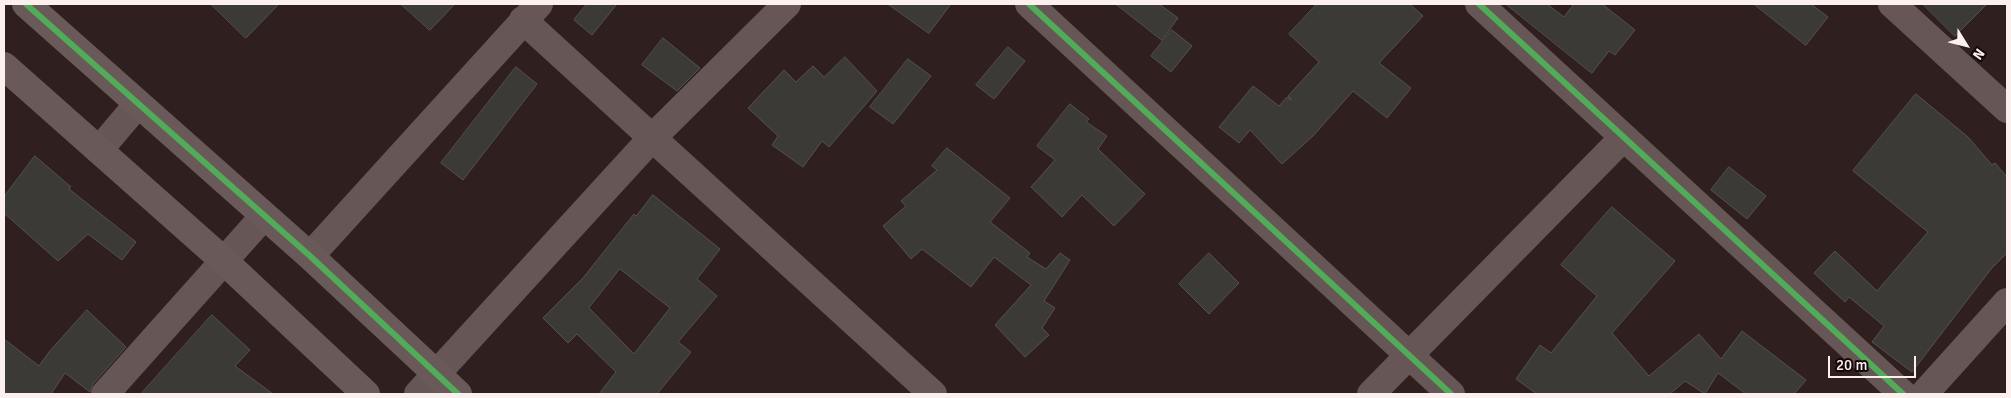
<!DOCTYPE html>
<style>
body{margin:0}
#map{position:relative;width:2011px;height:398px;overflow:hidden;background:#301f1f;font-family:Signika,sans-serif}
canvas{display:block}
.frame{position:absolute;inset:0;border:5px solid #fcf0ef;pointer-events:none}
.north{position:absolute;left:1941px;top:20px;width:50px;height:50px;-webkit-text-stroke:4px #150808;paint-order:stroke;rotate:126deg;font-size:14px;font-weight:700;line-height:20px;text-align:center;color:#fcf0ef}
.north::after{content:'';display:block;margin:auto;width:18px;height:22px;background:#fcf0ef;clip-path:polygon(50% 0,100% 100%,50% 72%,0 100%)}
.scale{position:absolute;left:1828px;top:356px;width:88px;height:22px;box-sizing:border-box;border:2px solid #fcf0ef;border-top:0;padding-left:6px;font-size:15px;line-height:18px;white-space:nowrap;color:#fcf0ef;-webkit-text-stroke:4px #150808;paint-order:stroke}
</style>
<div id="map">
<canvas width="2011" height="398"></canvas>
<div class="frame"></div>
<div class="north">N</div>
<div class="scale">20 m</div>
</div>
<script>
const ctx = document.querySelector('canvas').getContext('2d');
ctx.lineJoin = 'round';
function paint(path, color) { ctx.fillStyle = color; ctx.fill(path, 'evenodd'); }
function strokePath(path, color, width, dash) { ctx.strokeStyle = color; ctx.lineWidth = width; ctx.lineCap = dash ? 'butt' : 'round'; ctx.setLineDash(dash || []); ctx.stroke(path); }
const building = new Path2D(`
 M 211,4 L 279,4 L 246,38 Z
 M 401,4 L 455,4 L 430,30 Z
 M 587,4 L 617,4 L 592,35 L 574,20 Z
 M 888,4 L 951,4 L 929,33 Z
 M 1116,4 L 1159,4 L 1178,18 L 1162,40 Z
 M 1317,4 L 1410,4 L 1423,16 L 1379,63 L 1411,88 L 1387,118 L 1353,91 L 1313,136 L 1282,164 L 1250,130 L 1239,143 L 1219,127 L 1253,86 L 1279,106 L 1287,97 L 1292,100 L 1288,96 L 1319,62 L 1289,34 Z
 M 1506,4 L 1547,4 L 1564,17 L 1574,4 L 1602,4 L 1635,30 L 1615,55 L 1609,51 L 1592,73 Z
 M 1754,4 L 1811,4 L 1828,17 L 1806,45 Z
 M 1923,4 L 1987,4 L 1955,36 Z
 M 1172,30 L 1192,46 L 1171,72 L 1151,56 Z
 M 663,38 L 700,68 L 677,91 L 642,65 Z
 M 1008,47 L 1025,61 L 994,99 L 976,85 Z
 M 845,57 L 877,91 L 829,147 L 822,141 L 803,167 L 772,145 L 778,136 L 748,108 L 784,70 L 796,82 L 813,66 L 824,77 Z
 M 908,59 L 931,76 L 893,124 L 870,107 Z
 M 516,67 L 537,84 L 463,180 L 441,163 Z
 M 1916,94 L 1968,137 L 1992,165 L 1995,163 L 2007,177 L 2007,253 L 1991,269 L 1912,372 L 1872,342 L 1884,326 L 1849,297 L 1845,302 L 1814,273 L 1835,251 L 1877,291 L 1928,232 L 1853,171 Z
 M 1070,104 L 1089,119 L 1086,122 L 1107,136 L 1098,149 L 1145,194 L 1114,226 L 1082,195 L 1062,217 L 1031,187 L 1055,160 L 1037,146 Z
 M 947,148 L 1010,198 L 990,222 L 1030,253 L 1027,257 L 1046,269 L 1060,253 L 1070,260 L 1044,301 L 1055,308 L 1042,328 L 1049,335 L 1025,357 L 995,325 L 1031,285 L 994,257 L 971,287 L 922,249 L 911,259 L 883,226 L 906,206 L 901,201 L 937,170 L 932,166 Z
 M 35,156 L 71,187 L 69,189 L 136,242 L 122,260 L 88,234 L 58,261 L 4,213 L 4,197 Z
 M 1729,167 L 1766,196 L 1747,219 L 1711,190 Z
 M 653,195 L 720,249 L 697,279 L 717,296 L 678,342 L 691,352 L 657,394 L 599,394 L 616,372 L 577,334 L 568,343 L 543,318 L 583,278 L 634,214 L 636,216 ZM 620,269 L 670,308 L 634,354 L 589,308 Z
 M 1612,207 L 1675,261 L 1612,333 L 1649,376 L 1699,334 L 1721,359 L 1742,331 L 1806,380 L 1794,394 L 1746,394 L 1718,373 L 1705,394 L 1685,381 L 1670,394 L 1537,394 L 1516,379 L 1540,345 L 1551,353 L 1597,296 L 1561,265 Z
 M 1209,253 L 1239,283 L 1209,314 L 1179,284 Z
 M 87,310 L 126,347 L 93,384 L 90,392 L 65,373 L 51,394 L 4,394 L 4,339 L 39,366 L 49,352 Z
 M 212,315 L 250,350 L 235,366 L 273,394 L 141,394 Z`);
paint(building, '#3c3a36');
strokePath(building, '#54524e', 1);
strokePath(new Path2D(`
 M 1029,4 L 1451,394
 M 1479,4 L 1903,394
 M 1892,4 L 2007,109
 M 523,20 L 933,394
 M 99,150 L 138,104
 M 310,256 L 539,4
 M 105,394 L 264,216
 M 418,394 L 651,139 L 787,4
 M 1371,394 L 1623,138
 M 1924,394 L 2007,302`), '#665656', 28);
strokePath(new Path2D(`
 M 26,4 L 310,256 L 458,394
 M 4,66 L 224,261 L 366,394`), '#6a5959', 28);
strokePath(new Path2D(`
 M 26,4 L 310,256 L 458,394
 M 1029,4 L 1451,394
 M 1479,4 L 1903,394`), '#51ab58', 6);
</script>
